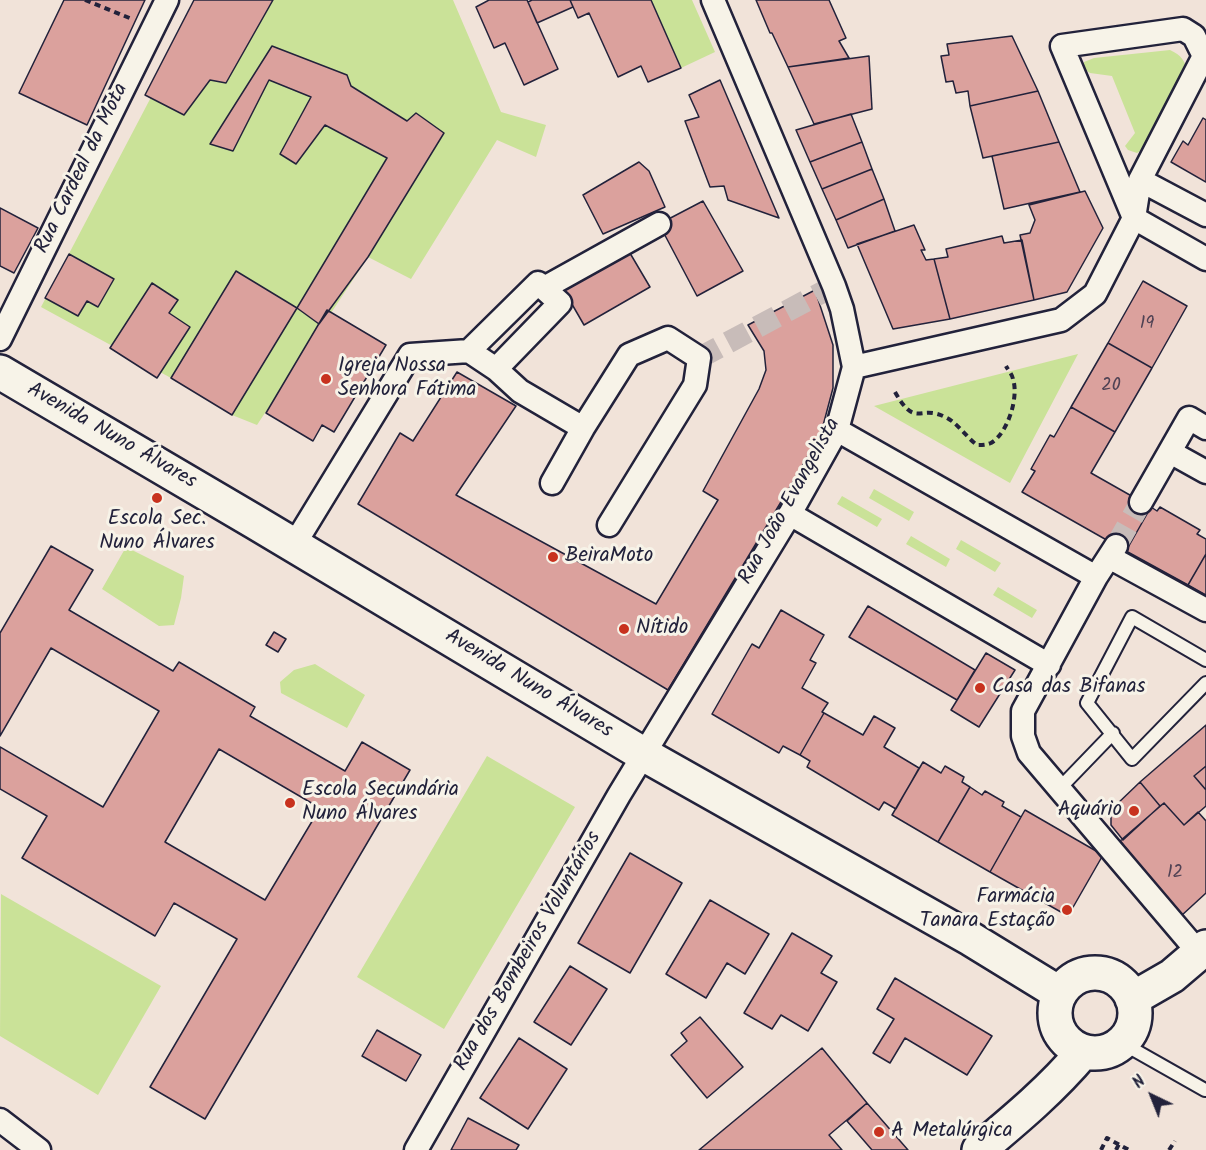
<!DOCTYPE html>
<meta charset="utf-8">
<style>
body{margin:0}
#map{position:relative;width:1206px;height:1150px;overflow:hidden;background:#f1e3d9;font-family:Kalam,sans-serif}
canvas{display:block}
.north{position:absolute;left:1122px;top:1066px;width:60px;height:60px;-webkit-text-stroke:4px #f7f3e8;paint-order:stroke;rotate:317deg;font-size:16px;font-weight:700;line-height:24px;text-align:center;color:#22223b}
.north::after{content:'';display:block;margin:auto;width:21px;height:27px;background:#22223b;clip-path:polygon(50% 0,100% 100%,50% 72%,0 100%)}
</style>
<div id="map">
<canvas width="1206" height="1150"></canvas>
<div class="north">N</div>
</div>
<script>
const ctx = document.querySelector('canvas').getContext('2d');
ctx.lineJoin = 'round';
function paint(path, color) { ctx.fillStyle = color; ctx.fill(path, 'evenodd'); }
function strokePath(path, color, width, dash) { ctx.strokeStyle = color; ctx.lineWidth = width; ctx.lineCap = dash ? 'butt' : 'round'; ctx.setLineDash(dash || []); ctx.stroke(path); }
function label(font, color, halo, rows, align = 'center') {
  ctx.font = font + ' Kalam,sans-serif'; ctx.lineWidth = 6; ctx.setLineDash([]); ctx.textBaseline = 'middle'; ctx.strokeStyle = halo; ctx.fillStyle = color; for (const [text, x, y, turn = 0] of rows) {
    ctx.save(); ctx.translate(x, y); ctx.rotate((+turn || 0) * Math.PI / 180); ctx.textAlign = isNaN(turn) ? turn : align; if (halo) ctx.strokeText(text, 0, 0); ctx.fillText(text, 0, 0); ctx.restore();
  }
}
paint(new Path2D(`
 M 202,0 L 453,0 L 501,112 L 546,125 L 536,157 L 497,140 L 411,279 L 368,257 L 257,425 L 232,415 L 171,378 L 41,307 Z
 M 651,0 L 692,0 L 715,52 L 681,68 Z
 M 1170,50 C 1181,55 1186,61 1187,73 L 1144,149 L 1137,153 L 1128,150 L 1125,146 L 1135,133 L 1112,76 L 1090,73 L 1084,69 L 1084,62 L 1094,58 Z
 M 1078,354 L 1010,483 L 874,406 Z
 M 874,489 L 914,512 L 909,521 L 869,498 Z
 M 842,496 L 882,519 L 877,527 L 837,504 Z
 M 911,536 L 950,559 L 946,567 L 906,544 Z
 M 961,540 L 1001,563 L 995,572 L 956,549 Z
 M 126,547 L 184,576 L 181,598 L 174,625 L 159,626 L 102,589 Z
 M 998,587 L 1037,610 L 1032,618 L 993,595 Z
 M 315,664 L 365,695 L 347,728 L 281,693 L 280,682 L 294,670 Z
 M 487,756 L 575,807 L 444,1029 L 357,977 Z
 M 1,894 L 161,986 L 98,1095 L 0,1036 Z`), '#cae298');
const building = new Path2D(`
 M 64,0 L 145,0 L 87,125 L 19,93 Z
 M 194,0 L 273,0 L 226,83 L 210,80 L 184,115 L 145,95 Z
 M 489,0 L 527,0 L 558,69 L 524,85 L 505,43 L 494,48 L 476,7 Z
 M 532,0 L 570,0 L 573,7 L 537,23 L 528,2 Z
 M 570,0 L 651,0 L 681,68 L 648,82 L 641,66 L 618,77 L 589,13 L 578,18 Z
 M 756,0 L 829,0 L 846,38 L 839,41 L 849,58 L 788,67 L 772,33 L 770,33 Z
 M 1012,36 L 1038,91 L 970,106 L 968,91 L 956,93 L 953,81 L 946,82 L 941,56 L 949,55 L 947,44 Z
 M 272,46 L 347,75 L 351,86 L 407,121 L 416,113 L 444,133 L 368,257 L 319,324 L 297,308 L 387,158 L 325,125 L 296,164 L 280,154 L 311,97 L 269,80 L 233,151 L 210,144 Z
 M 869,56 L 872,109 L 814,124 L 788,67 Z
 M 720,80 L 779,218 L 728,200 L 724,186 L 710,187 L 685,121 L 699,117 L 689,95 Z
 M 1038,91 L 1059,142 L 983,158 L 970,106 Z
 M 851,114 L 862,142 L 810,162 L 796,130 Z
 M 1203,118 L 1206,120 L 1206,182 L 1171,162 L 1183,141 L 1188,145 Z
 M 862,142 L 872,169 L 822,189 L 810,162 Z
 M 1059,142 L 1080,192 L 1004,209 L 992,156 Z
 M 639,162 L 649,171 L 665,207 L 603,234 L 583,195 Z
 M 872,169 L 884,199 L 836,220 L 822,189 Z
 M 1085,191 L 1103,228 L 1067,292 L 1034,300 L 1020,235 L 1030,233 L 1035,220 L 1029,205 Z
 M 884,199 L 895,231 L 848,248 L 836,220 Z
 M 703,201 L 743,271 L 697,296 L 659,224 Z
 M 0,208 L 38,228 L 14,273 L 0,266 Z
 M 914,225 L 925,250 L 921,250 L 926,260 L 934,259 L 950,319 L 893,329 L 857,244 Z
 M 1002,236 L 1004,243 L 1022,240 L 1034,300 L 950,319 L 934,259 L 948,257 L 946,249 Z
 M 624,243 L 650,287 L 584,325 L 558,280 Z
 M 69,254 L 114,279 L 98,307 L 87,301 L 78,316 L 45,298 Z
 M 236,271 L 297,308 L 232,415 L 171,378 Z
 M 1143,281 L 1187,306 L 1152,368 L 1108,343 Z
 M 152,283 L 178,300 L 169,313 L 190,327 L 157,378 L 110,348 Z
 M 815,290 L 833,345 L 833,388 L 820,437 L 668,690 L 358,504 L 400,433 L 413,441 L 457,372 L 516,406 L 456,495 L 656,604 L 718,500 L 703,491 L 759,389 L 766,370 L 764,351 L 748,325 Z
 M 327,310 L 386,345 L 334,432 L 322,425 L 313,441 L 266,413 Z
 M 1108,343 L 1152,368 L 1115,432 L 1071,407 Z
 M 1071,407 L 1115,432 L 1091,473 L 1151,507 L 1126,551 L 1022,492 L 1035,471 L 1031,469 L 1050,435 L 1054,437 Z
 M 1151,507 L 1157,511 L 1160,507 L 1200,530 L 1197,534 L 1206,539 L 1206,554 L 1188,585 L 1126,551 Z
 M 51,546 L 93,570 L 69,610 L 173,671 L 179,662 L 255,707 L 250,716 L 345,771 L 362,742 L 410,770 L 205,1119 L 150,1087 L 237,939 L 174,903 L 155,936 L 22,858 L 47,816 L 0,789 L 0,747 L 103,807 L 159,711 L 51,648 L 0,736 L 0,633 ZM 219,749 L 320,808 L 265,900 L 165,842 Z
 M 1206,554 L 1206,595 L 1188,585 Z
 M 868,606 L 975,670 L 957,700 L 849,637 Z
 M 781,610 L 824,635 L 810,660 L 816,663 L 802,688 L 828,703 L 822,712 L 824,713 L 800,755 L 783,746 L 779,753 L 712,714 L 752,644 L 759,648 Z
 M 274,632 L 286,639 L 278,652 L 266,645 Z
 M 986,653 L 1015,670 L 979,727 L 951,710 Z
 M 824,713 L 863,735 L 874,716 L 895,728 L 884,747 L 919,768 L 896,809 L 884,802 L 879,810 L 807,767 L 810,761 L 800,755 Z
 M 1206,725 L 1206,766 L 1194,776 L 1206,790 L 1206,806 L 1184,825 L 1164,803 L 1160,806 L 1140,782 Z
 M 923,762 L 941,773 L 945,766 L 964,777 L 962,782 L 970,787 L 938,842 L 892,815 Z
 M 1206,766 L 1206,790 L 1194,776 Z
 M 1140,782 L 1160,806 L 1123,840 L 1111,825 L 1111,817 L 1115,806 Z
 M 970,787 L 982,795 L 985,791 L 1004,802 L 1002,806 L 1021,817 L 990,872 L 938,842 Z
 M 1164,803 L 1184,825 L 1198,812 L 1206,821 L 1206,893 L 1181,916 L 1127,854 L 1129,852 L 1120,841 Z
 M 1025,810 L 1103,855 L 1068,916 L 990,872 Z
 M 630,853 L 682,883 L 630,973 L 578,943 Z
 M 710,900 L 769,934 L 745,974 L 727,963 L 706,998 L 666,974 Z
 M 792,933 L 832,956 L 821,973 L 837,982 L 808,1031 L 781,1015 L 772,1029 L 744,1013 Z
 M 570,966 L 607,989 L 571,1045 L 534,1022 Z
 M 895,978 L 992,1036 L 967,1075 L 905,1038 L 890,1063 L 873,1053 L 894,1019 L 877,1009 Z
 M 700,1017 L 743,1067 L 707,1098 L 671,1055 L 687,1041 L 681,1033 Z
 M 377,1030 L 421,1055 L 406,1081 L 362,1056 Z
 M 519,1038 L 567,1069 L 528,1129 L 480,1098 Z
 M 822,1048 L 867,1103 L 829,1135 L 842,1150 L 699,1150 Z
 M 867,1103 L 908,1150 L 872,1150 L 847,1121 Z
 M 468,1118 L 519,1145 L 516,1150 L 451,1150 Z`);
paint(building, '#dba19d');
strokePath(building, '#22223b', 1.5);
strokePath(new Path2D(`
 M 699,358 L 834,286
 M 1116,546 L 1141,502`), '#c8bcb9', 22, [22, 11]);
const lane = new Path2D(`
 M 1206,660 L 1132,617 L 1087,703 L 1132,759 L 1206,683
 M 1059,789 L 1113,733
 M 1122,1043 L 1205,1090`);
const street = new Path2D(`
 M 1140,180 L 1206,215
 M 544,288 L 659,224
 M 0,339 L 167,0
 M 469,351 L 538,283 L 560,303 L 496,369
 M 854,367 L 1061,320 L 1095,294 L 1134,218 L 1140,180 L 1204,56 L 1194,36 L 1183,29 L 1062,46 L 1134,218 L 1206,259
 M 837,430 L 1096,577
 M 1170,452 L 1206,472
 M 552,483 L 583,428
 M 1141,502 L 1189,418 L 1206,428
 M 790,514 L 1049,665
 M 294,545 L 410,355 L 469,351 L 496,369 L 520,391 L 583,428 L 629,355 L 668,338 L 699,358 L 695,385 L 609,525
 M 1116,546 L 1096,577 L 1023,711 L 1023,736 L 1029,753 L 1199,953
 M 1109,557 L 1206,610
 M 0,1120 L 39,1150
 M 416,1150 L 619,795 L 790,514 L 837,430 L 854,367 L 842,309 L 834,286 L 713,0`);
const secondary = new Path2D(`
 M 0,372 L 255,522 L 643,754 L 971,939 L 1059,993
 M1055 1013a40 40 0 1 1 80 0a40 40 0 1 1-80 0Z
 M 1132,999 L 1172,976 L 1206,947
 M 979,1150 C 1016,1119 1052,1089 1083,1052`);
strokePath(lane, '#22223b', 16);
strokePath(street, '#22223b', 27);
strokePath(secondary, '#22223b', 38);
strokePath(new Path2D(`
 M 85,0 L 132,19
 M 895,392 C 916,429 919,404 945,417 C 957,422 966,437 977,445 C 982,445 986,445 991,443 C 1008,433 1019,397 1013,379 C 1012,374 1008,370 1006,366
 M 1101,1150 L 1107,1138 L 1129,1150
 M 1116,1150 L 1119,1144
 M 1169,1150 L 1175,1141`), '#22223b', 4, [6, 4.5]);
strokePath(lane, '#f7f3e8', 12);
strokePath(street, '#f7f3e8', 22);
strokePath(secondary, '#f7f3e8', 33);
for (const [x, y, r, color] of [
 [326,379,6,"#c8321e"],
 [157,498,6,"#c8321e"],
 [553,557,6,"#c8321e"],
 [624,629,6,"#c8321e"],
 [980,688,6,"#c8321e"],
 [290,803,6,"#c8321e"],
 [1134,811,6,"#c8321e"],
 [1067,910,6,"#c8321e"],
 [879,1132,6,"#c8321e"]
]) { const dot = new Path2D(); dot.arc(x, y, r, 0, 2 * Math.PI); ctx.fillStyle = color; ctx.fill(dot); strokePath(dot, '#f7f3e8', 2); }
label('18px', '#504254', null, [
 ["19",1147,325],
 ["20",1111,387],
 ["12",1175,874]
]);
label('21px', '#22223b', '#f7f3e8', [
 ["Rua Cardeal da Mota",83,169,-64],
 ["Avenida Nuno Álvares",111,437,30],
 ["Rua João Evangelista",791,502,-61],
 ["Avenida Nuno Álvares",528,685,31],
 ["Rua dos Bombeiros Voluntários",529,952,-60]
]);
label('21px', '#22223b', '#f7f3e8', [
 ["Igreja Nossa",338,367],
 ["Senhora Fátima",338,391],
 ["Escola Sec.",157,520,"center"],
 ["Nuno Álvares",157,544,"center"],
 ["BeiraMoto",565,557],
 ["Nítido",636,629],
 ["Casa das Bifanas",992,688],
 ["Escola Secundária",302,791],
 ["Nuno Álvares",302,815],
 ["Aquário",1122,811,"right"],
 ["Farmácia",1055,898,"right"],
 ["Tanara Estação",1055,922,"right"],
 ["A Metalúrgica",891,1132]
], 'left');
</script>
